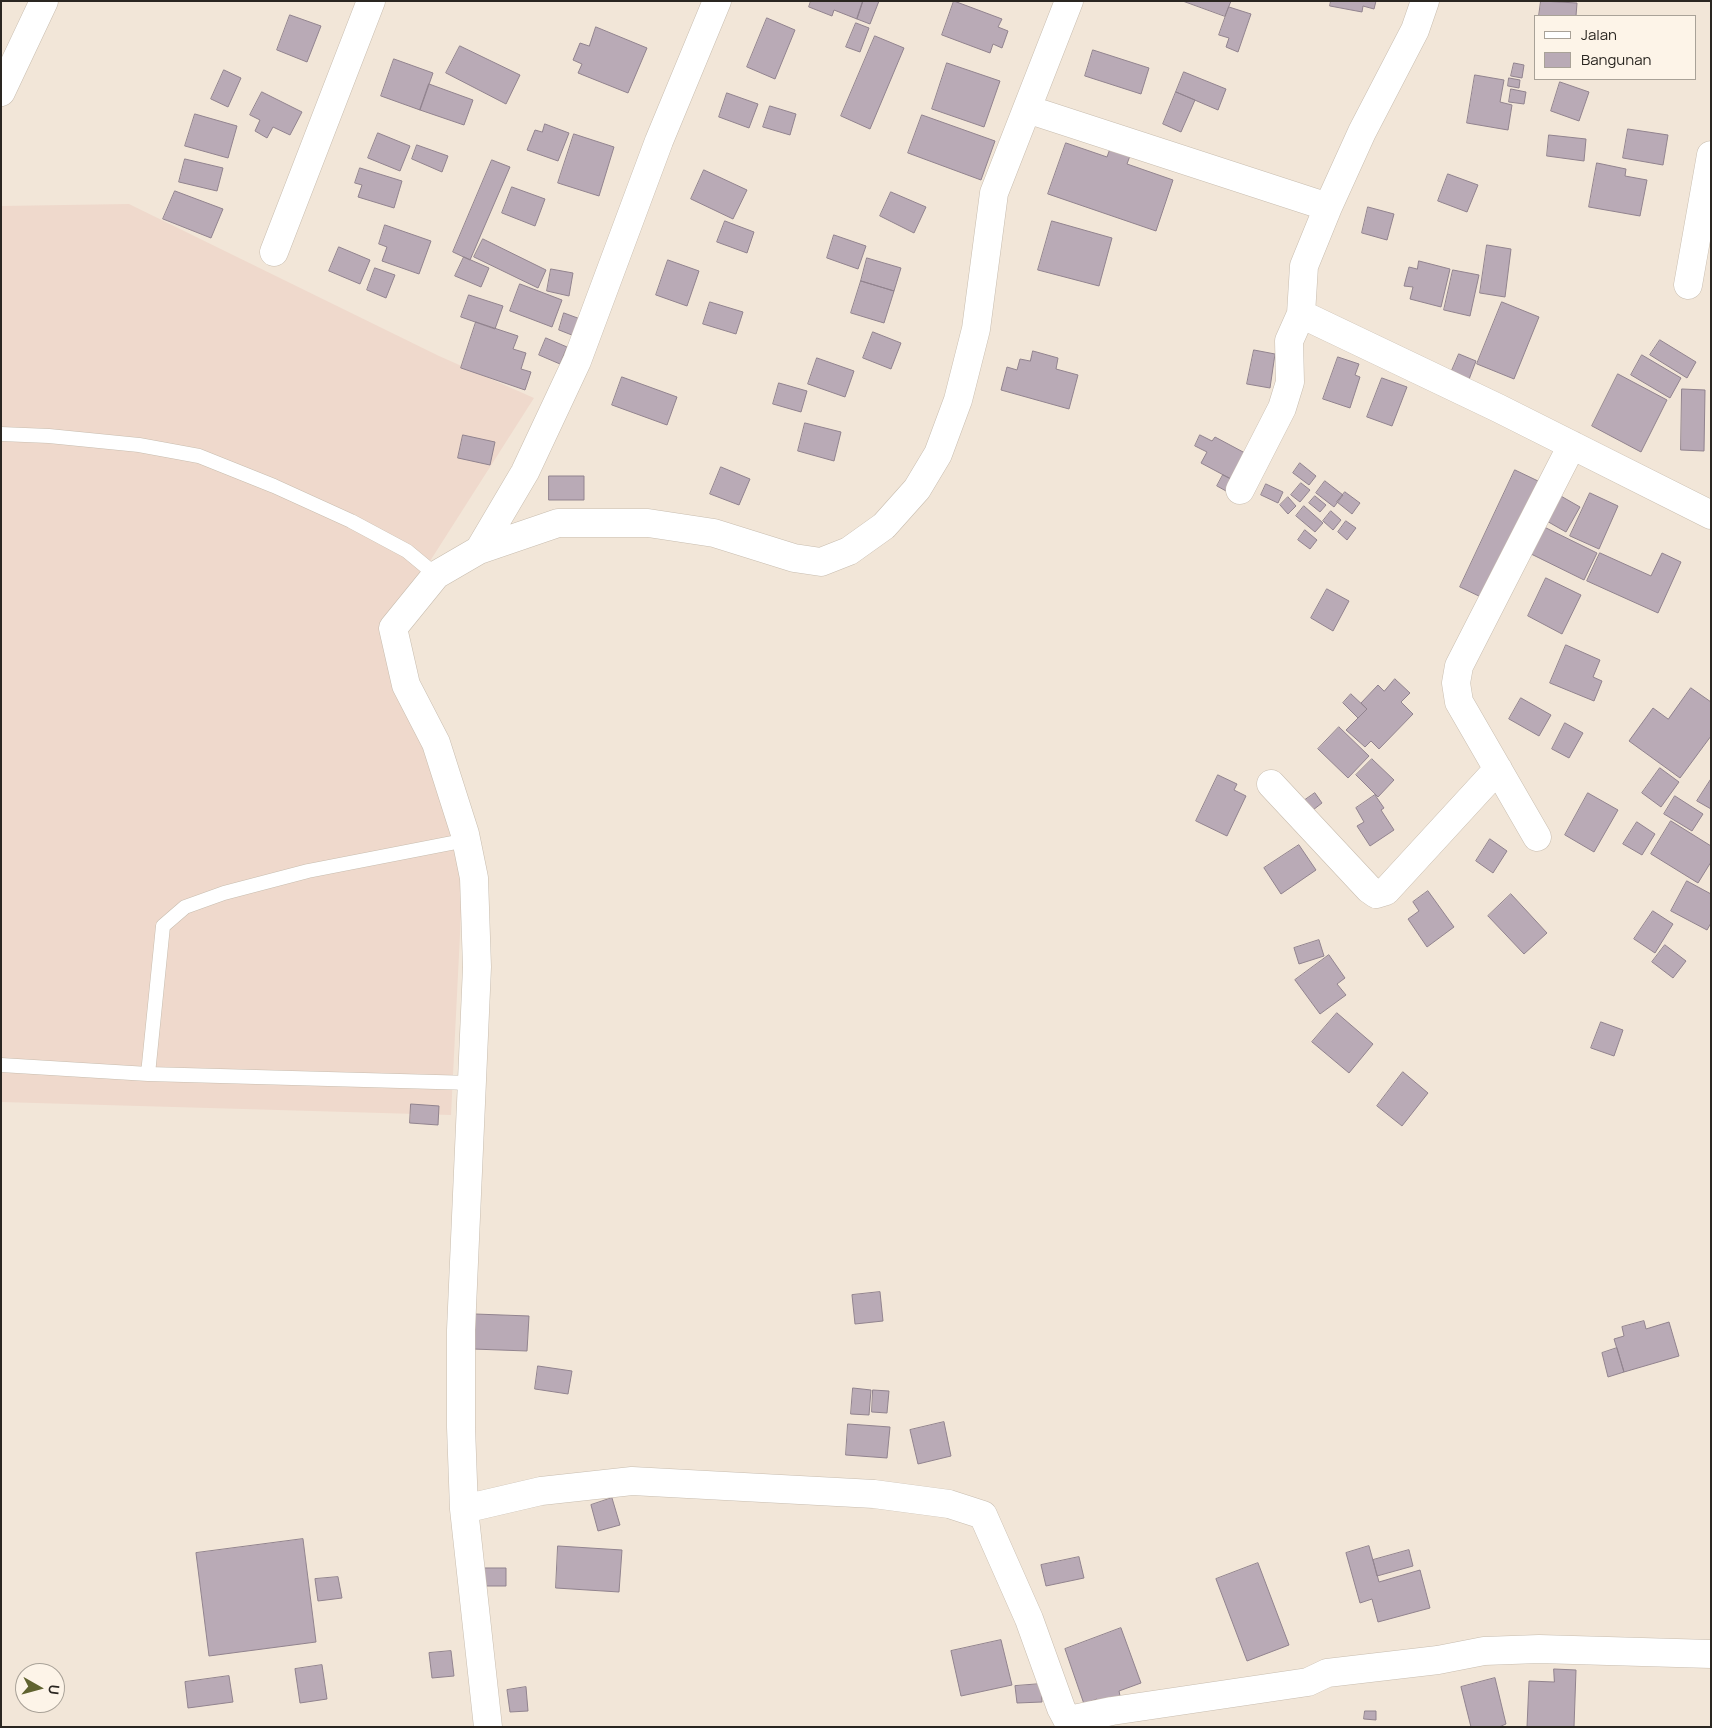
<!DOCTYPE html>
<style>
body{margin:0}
#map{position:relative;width:1712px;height:1728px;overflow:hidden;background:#f2e6d8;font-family:Manrope,sans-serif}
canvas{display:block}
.frame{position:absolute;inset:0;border:2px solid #2a2621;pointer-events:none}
.legend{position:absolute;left:1534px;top:15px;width:162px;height:65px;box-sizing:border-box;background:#fdf4e8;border:1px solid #a9a298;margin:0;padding:6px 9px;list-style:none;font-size:15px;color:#2a2621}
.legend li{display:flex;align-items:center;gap:10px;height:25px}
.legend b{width:25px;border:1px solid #a9a298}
.north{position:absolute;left:15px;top:1663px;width:50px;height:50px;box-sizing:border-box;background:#fdf4e8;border:1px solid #a9a298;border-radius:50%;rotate:97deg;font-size:14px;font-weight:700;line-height:20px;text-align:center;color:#2a2621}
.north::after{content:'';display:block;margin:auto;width:18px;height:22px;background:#606330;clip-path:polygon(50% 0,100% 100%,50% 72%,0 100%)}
</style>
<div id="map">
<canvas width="1712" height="1728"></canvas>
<div class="frame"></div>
<ul class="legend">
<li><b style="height:6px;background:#fff"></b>Jalan</li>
<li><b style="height:14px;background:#b9aab6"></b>Bangunan</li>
</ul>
<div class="north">U</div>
</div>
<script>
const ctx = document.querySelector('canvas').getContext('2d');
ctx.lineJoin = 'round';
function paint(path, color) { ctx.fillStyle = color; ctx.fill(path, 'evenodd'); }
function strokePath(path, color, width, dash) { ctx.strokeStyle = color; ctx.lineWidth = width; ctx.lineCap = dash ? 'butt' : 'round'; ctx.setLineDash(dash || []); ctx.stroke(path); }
paint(new Path2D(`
 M 129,204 L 439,356 L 534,398 L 388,627 L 465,834 L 451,1115 L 1,1102 L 1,206 Z`), '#efd9cc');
const building = new Path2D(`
 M 811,1 L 863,1 L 857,19 L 834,10 L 832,16 L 809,7 Z
 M 863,1 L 879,1 L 870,24 L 857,19 Z
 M 954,1 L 1002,19 L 998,27 L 1008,31 L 1002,48 L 993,44 L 990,53 L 942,35 Z
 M 1183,1 L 1231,1 L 1225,16 Z
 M 1331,1 L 1376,1 L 1374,9 L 1363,6 L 1362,12 L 1330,6 Z
 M 1541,1 L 1577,3 L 1576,16 L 1539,16 Z
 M 1229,7 L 1251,14 L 1238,52 L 1226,47 L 1229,38 L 1219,35 Z
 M 290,15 L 321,26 L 307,62 L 277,50 Z
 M 767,18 L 795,30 L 775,79 L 747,67 Z
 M 856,23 L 869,28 L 860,52 L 846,47 Z
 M 596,27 L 647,48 L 628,93 L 578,73 L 582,64 L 573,60 L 580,43 L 589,46 Z
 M 875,36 L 904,48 L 870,129 L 841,116 Z
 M 460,46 L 520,75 L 506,104 L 446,73 Z
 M 1093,50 L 1149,68 L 1141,94 L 1085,76 Z
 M 394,59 L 433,73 L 420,110 L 381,96 Z
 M 947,63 L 1000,81 L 984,127 L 932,109 Z
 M 1514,63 L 1524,65 L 1522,78 L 1511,76 Z
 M 224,70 L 241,78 L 228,107 L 211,99 Z
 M 1184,72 L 1226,89 L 1218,110 L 1176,92 Z
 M 1475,75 L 1504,80 L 1500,102 L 1512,105 L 1508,130 L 1467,123 Z
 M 1509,78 L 1520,80 L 1519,88 L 1508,86 Z
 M 1560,82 L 1589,92 L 1579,121 L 1551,111 Z
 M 429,84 L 473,100 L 464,125 L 420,110 Z
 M 1511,89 L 1526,92 L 1524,104 L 1509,102 Z
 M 262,92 L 302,112 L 290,135 L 273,127 L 267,138 L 255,131 L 260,120 L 250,115 Z
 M 1176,92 L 1195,100 L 1181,132 L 1163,124 Z
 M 727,93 L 758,104 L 749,128 L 719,117 Z
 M 770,106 L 796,114 L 790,135 L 763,127 Z
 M 195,114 L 237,126 L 228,158 L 185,146 Z
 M 922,115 L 995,141 L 981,180 L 908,153 Z
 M 545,124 L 569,133 L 558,161 L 527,150 L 535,130 L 542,132 Z
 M 1628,129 L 1668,135 L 1663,165 L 1623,158 Z
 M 378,133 L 410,146 L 400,171 L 368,158 Z
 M 574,134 L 614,147 L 599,196 L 558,183 Z
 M 1549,135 L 1586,139 L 1584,161 L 1547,156 Z
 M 1066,143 L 1107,157 L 1111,146 L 1131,153 L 1127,164 L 1173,180 L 1156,231 L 1048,194 Z
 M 417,145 L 448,156 L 442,172 L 412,159 Z
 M 185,159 L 223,168 L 217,191 L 179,182 Z
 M 492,160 L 510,167 L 470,260 L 453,252 Z
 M 1597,163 L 1626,169 L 1625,176 L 1647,180 L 1640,216 L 1589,207 Z
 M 360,168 L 402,181 L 394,208 L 358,197 L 362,185 L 355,183 Z
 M 704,170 L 747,190 L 733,219 L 691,199 Z
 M 1448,174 L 1478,185 L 1467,212 L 1438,201 Z
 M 512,187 L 545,199 L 535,226 L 502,213 Z
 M 175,191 L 223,209 L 211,238 L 163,219 Z
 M 891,192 L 926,207 L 914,233 L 880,216 Z
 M 1368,207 L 1394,214 L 1387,240 L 1362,233 Z
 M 725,221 L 754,232 L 747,253 L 717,242 Z
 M 1052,221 L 1112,238 L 1099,286 L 1038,270 Z
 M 385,225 L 431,241 L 419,274 L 382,261 L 387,247 L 379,244 Z
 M 834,235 L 866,246 L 858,269 L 827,258 Z
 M 483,239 L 546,270 L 538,288 L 474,257 Z
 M 1487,245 L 1511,249 L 1505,297 L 1480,293 Z
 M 339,247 L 370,260 L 360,284 L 329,271 Z
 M 464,257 L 489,268 L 481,287 L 455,276 Z
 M 867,258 L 901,268 L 894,291 L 861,281 Z
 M 668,260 L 699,271 L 687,306 L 656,295 Z
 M 1419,261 L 1450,269 L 1441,307 L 1410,299 L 1413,287 L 1404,286 L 1409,267 L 1417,269 Z
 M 375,268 L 395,275 L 386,298 L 367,290 Z
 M 551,269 L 573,273 L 569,296 L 547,291 Z
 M 1453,270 L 1479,275 L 1470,316 L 1444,310 Z
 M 861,281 L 894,291 L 884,323 L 851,313 Z
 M 520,284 L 562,300 L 552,327 L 510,311 Z
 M 469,295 L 503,306 L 495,329 L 461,317 Z
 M 710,302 L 743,312 L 736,334 L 703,324 Z
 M 1502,302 L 1539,317 L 1514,379 L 1477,364 Z
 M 564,313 L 583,320 L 577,337 L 559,330 Z
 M 476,322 L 518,336 L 513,349 L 526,353 L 521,369 L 531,372 L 525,390 L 461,368 Z
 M 873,332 L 901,343 L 891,369 L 863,358 Z
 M 546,338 L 567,347 L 560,364 L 539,355 Z
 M 1660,340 L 1696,362 L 1687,378 L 1650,355 Z
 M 1254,350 L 1275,354 L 1270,388 L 1247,384 Z
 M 1033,351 L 1058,358 L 1056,369 L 1078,375 L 1069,409 L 1001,390 L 1007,367 L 1017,370 L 1020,359 L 1030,361 Z
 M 1459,354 L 1476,361 L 1468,382 L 1450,375 Z
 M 1642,355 L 1681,378 L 1670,398 L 1631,375 Z
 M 1338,357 L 1359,364 L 1355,375 L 1360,377 L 1350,408 L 1323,399 Z
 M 817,358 L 854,371 L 845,397 L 808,384 Z
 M 1618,374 L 1667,400 L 1641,452 L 1592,426 Z
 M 622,377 L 677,397 L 667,425 L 612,405 Z
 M 1382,378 L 1407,387 L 1392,426 L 1367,417 Z
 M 779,383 L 807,391 L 801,412 L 773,404 Z
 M 1682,389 L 1705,390 L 1704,451 L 1681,450 Z
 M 805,423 L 841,432 L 834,461 L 798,451 Z
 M 463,435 L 495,442 L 490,465 L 458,458 Z
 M 1200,435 L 1212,441 L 1215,437 L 1245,453 L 1231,479 L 1201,463 L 1207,452 L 1195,446 Z
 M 1300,463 L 1316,476 L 1309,485 L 1293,473 Z
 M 721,467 L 750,479 L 739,505 L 710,494 Z
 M 1515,470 L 1538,481 L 1483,598 L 1460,587 Z
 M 1223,475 L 1241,484 L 1235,496 L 1217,486 Z
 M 549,476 L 584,476 L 584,500 L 549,500 Z
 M 1325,481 L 1343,495 L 1334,507 L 1316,493 Z
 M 1301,483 L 1310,490 L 1300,502 L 1291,495 Z
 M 1266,484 L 1283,492 L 1278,503 L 1261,495 Z
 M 1552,491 L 1580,507 L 1566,532 L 1538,516 Z
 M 1345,492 L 1360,503 L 1352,514 L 1337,502 Z
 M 1590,493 L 1618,506 L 1599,549 L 1570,536 Z
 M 1315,496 L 1326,505 L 1320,512 L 1309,503 Z
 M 1288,497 L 1296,506 L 1288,514 L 1280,505 Z
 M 1304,506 L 1323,523 L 1315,532 L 1296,516 Z
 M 1331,511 L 1341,520 L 1333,530 L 1323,521 Z
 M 1346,521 L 1356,528 L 1347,540 L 1338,532 Z
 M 1538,524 L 1597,553 L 1584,580 L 1525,551 Z
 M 1305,530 L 1317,540 L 1310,549 L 1298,540 Z
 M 1600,553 L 1651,576 L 1662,553 L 1681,562 L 1658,613 L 1587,581 Z
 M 1546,578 L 1581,595 L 1562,634 L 1528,616 Z
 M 1327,589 L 1349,601 L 1333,631 L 1311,618 Z
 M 1566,645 L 1600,660 L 1593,677 L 1602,681 L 1594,701 L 1550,683 Z
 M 1395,679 L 1410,693 L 1401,702 L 1413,714 L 1379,749 L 1371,741 L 1365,747 L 1346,730 L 1367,709 L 1361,703 L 1378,685 L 1384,691 Z
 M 1691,688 L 1711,702 L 1711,736 L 1680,778 L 1629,741 L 1653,708 L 1668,719 Z
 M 1351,694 L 1367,709 L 1358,718 L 1343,703 Z
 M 1521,698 L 1551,715 L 1539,736 L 1509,719 Z
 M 1565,723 L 1583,733 L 1569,758 L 1552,749 Z
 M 1339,727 L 1369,756 L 1348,778 L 1318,749 Z
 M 1372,759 L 1394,780 L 1378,797 L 1356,775 Z
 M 1660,768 L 1679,782 L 1661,807 L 1642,793 Z
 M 1218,775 L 1237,784 L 1234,790 L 1246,796 L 1227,836 L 1196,821 Z
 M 1711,779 L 1711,809 L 1697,801 Z
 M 1315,793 L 1322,803 L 1313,810 L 1305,800 Z
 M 1588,793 L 1618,810 L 1594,852 L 1565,835 Z
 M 1375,795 L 1384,808 L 1381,810 L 1394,830 L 1370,846 L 1357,826 L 1364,822 L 1356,808 Z
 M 1675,796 L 1703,814 L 1692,831 L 1664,814 Z
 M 1671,821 L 1711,846 L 1711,862 L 1698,883 L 1651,854 Z
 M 1637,822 L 1655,834 L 1642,855 L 1623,844 Z
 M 1490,839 L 1507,851 L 1493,873 L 1476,861 Z
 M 1299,845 L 1316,870 L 1281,894 L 1264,868 Z
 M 1687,881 L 1711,894 L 1711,923 L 1707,930 L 1671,911 Z
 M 1428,891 L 1454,927 L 1427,947 L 1408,919 L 1419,911 L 1413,902 Z
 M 1511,894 L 1547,933 L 1524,954 L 1488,916 Z
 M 1653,911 L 1673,924 L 1655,953 L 1634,939 Z
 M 1319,940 L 1324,956 L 1299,964 L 1294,948 Z
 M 1665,945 L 1686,961 L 1673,978 L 1652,962 Z
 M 1329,955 L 1345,978 L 1337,984 L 1346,995 L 1320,1014 L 1295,980 Z
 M 1337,1013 L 1373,1044 L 1349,1073 L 1312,1042 Z
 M 1601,1022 L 1623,1030 L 1614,1056 L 1591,1048 Z
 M 1403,1072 L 1428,1093 L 1402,1126 L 1377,1106 Z
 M 411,1104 L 439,1106 L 438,1125 L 410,1123 Z
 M 880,1292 L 883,1321 L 855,1324 L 852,1295 Z
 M 475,1314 L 529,1316 L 527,1351 L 473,1349 Z
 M 1644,1321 L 1646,1329 L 1669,1322 L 1679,1356 L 1624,1372 L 1614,1339 L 1624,1336 L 1622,1327 Z
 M 1617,1348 L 1624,1372 L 1608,1377 L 1602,1353 Z
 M 538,1366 L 572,1371 L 568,1394 L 535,1389 Z
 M 853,1388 L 871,1390 L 869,1415 L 851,1414 Z
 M 873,1390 L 889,1391 L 887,1413 L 872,1412 Z
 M 944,1422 L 951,1456 L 918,1464 L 910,1430 Z
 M 848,1424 L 890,1427 L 887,1458 L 846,1455 Z
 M 612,1498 L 620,1525 L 598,1531 L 591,1505 Z
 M 303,1539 L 316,1642 L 209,1656 L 196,1553 Z
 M 558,1546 L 622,1550 L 619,1592 L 556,1588 Z
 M 1369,1546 L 1379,1582 L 1420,1570 L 1430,1608 L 1378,1622 L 1372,1599 L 1360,1603 L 1346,1553 Z
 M 1409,1550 L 1413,1566 L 1377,1576 L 1373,1560 Z
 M 1079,1557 L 1084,1578 L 1046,1586 L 1041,1565 Z
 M 1258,1563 L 1289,1645 L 1247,1661 L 1216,1579 Z
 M 484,1568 L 506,1568 L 506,1586 L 484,1586 Z
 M 338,1577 L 342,1598 L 318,1601 L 315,1579 Z
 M 1121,1628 L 1141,1683 L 1119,1691 L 1120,1696 L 1099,1704 L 1097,1699 L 1084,1704 L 1065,1649 Z
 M 1001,1640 L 1012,1685 L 961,1696 L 951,1651 Z
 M 451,1651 L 454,1676 L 432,1678 L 429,1653 Z
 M 322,1665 L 327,1699 L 300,1703 L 295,1669 Z
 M 1554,1669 L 1576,1670 L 1574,1727 L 1527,1727 L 1529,1681 L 1554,1682 Z
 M 229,1676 L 233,1702 L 188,1708 L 185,1682 Z
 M 1495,1678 L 1506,1724 L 1499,1727 L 1471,1727 L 1461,1687 Z
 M 1041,1684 L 1042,1702 L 1017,1703 L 1015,1686 Z
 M 526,1687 L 528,1711 L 510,1712 L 507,1690 Z
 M 1365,1711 L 1376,1711 L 1376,1720 L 1364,1719 Z`);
paint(building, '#b9aab6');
strokePath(building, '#91838e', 1);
const lane = new Path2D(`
 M 1,434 L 49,436 L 139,445 L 199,456 L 274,486 L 351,521 L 407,551 L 436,575
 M 1,1065 L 148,1074 L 472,1083
 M 148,1074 L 163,926 L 185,907 L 224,893 L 308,871 L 467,840`);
const street = new Path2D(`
 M 1,92 L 44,1
 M 1027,109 L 1328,207
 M 274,252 L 371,1
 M 1688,285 L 1711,155
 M 1301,314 L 1498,408 L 1711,515
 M 1240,490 L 1282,408 L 1290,382 L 1289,341 L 1301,314 L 1304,266 L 1328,207 L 1362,132 L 1415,30 L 1425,1
 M 479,550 L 558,523 L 648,523 L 714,533 L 794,558 L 821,562 L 849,551 L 884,526 L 917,489 L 938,454 L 958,400 L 976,329 L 994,193 L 1069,1
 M 1271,784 L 1369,889 L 1376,894 L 1386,891 L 1498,769
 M 1537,837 L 1459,702 L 1456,683 L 1459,666 L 1572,445
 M 464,1509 L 541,1491 L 632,1481 L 874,1494 L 949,1504 L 983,1515 L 1029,1619 L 1061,1708 L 1071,1727
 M 1069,1720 L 1112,1711 L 1308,1682 L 1327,1673 L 1438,1660 L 1484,1651 L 1539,1649 L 1711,1654
 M 488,1727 L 464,1509 L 461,1427 L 461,1330 L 477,967 L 474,878 L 465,834 L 436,743 L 406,685 L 393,628 L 436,575 L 479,550 L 525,472 L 577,361 L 659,141 L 717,1`);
strokePath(lane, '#c8bdaf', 15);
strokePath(street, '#c8bdaf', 29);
strokePath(lane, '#fff', 14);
strokePath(street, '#fff', 28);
</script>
